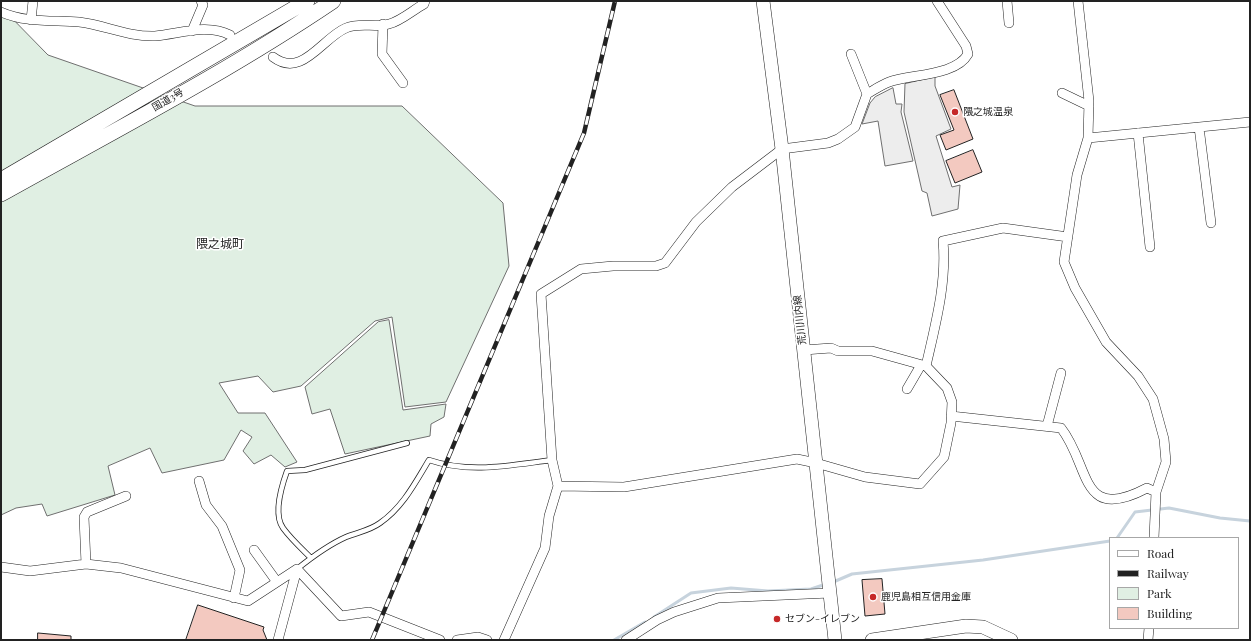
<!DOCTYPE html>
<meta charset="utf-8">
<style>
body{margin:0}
#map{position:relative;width:1251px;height:641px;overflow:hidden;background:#fff;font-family:"Playfair Display",serif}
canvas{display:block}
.frame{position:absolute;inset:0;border:2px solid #222;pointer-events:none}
.legend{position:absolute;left:1109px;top:537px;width:130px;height:92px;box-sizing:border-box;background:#fff;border:1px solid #a7a7a7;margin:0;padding:5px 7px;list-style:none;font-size:12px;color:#222}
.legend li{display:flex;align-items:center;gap:8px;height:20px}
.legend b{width:20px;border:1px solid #a7a7a7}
</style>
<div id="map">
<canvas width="1251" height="641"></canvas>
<div class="frame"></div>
<ul class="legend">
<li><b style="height:5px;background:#fff"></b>Road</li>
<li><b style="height:5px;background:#222"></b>Railway</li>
<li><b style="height:11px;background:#e0efe3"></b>Park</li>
<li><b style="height:11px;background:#f3c9c0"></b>Building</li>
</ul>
</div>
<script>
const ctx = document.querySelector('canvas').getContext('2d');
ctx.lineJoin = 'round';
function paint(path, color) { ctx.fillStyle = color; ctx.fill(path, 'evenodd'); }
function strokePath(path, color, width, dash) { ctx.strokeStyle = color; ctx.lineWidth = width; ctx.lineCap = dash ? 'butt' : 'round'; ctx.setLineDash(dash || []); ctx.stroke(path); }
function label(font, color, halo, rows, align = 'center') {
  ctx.font = font + ' "Playfair Display","Noto Sans JP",serif'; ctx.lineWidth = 3; ctx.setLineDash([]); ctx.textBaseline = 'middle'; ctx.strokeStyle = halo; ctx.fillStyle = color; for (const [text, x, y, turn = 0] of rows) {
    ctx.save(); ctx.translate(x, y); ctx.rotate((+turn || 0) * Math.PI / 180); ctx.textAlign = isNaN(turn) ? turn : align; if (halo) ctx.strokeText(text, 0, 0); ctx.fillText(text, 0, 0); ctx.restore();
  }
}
const green = new Path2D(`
 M 1,7 L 48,55 L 195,106 L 402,106 L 503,203 L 509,266 L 446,402 L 405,407 L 392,317 L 375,321 L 301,386 L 273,392 L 258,376 L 219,383 L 238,413 L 265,413 L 297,462 L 285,467 L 271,455 L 254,464 L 243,451 L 252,437 L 241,430 L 224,460 L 162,473 L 150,448 L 108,466 L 115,495 L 47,516 L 42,504 L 16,508 L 1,515 Z
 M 389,320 L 403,410 L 446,404 L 444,417 L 431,424 L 430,436 L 345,454 L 330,409 L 312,414 L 305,387 L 378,322 Z`);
paint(green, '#e0efe3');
strokePath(green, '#6f6f6f', 1);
const parking = new Path2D(`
 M 935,77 L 935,86 L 951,129 L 936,136 L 952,187 L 960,185 L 958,209 L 932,216 L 927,193 L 922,191 L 904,112 L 905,84 Z
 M 893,88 L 896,104 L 902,104 L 901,112 L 913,161 L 885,166 L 878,121 L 862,124 L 870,103 L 875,97 Z`);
paint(parking, '#ededed');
strokePath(parking, '#6f6f6f', 1);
strokePath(new Path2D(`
 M 1117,538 L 1135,512 L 1169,508 L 1220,518 L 1250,521
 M 831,583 L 852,574 L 983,560 L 1110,541
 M 654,617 L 691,593 L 731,588 L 768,591 L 811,589 L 826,584
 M 614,640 L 645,622`), '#c7d3dd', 3);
const building = new Path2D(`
 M 954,90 L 973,139 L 946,150 L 940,135 L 954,130 L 940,95 Z
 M 973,150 L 982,172 L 955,183 L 946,161 Z
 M 882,579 L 885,614 L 865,616 L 862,580 Z
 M 198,605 L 264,627 L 263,630 L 267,640 L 186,640 Z
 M 38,633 L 71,636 L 71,640 L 38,640 Z`);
paint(building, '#f3c9c0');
strokePath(building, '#222', 1);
const service = new Path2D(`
 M 311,558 C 302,549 291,539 283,528 C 273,514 282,485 287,471 L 305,470 L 407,443
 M 297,569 C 312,557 328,545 346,537 C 358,532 369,531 380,523 C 403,507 415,483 429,460 C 470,474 511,465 552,460`);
const minor = new Path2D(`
 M 1007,1 L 1009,23
 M 1078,1 L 1089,101 L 1088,138 L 1077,175 L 1064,262 L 1075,288 L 1106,342 L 1138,376 L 1153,399 L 1164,439 L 1166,462 L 1156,492 L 1154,538
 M 1,12 C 26,23 53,20 79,22 C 105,25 128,37 155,36 C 179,34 207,23 230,35
 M 31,20 L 33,1
 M 383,24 L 382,54 L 403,83
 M 192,31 L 203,5 L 201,1
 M 851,54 L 867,94
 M 273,57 C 302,79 322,38 346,28 C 360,22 375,28 389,24 C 401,21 413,10 424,4 L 425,1
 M 1062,93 L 1089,106
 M 1199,127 L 1211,223
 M 1138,133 L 1150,247
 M 1088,138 L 1250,122
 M 926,366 C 935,326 947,283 943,241 L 1003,228 L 1068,237
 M 907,389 L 921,365
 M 951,416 L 1061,428 C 1091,466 1079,524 1147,488 L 1156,492
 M 1047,426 L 1061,373
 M 199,481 L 206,505 L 222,526 L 240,570 L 234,598
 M 558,486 L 624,487 L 797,459 L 816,463 L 865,477 L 920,484 L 944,457 L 951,423 L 952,402 L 947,388 L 926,366 L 872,351 L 838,351 L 831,348 L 804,350
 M 254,550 L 277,582
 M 86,564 L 84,517 L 87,512 L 126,496
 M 1,567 L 30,571 L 86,564 L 121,568 L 248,601 L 297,569
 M 297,569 L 341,616 L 369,612 L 440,640
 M 278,640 L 297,569
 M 457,640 L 478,637 L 487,640
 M 504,640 L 545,548 L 549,516 L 558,486 L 552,460 L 541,294 L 581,269 L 613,266 L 656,266 L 665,263 L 696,222 L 732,187 L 782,149 L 828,143 L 838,139 L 855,127 L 867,94 C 874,90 881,85 889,82 C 911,74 956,76 968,54 L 966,46 L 937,1
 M 626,640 L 657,620 L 674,612 L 718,598 L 830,593
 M 1148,640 L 1149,628`);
const secondary = new Path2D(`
 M 763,1 L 782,149 L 835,640
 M 872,640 L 966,626 L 983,627 L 1011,640`);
const trunk = new Path2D(`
 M 1,180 L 307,1
 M 1,194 C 112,132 228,72 333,1`);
strokePath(service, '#222', 6);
strokePath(minor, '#222', 10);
strokePath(secondary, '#222', 14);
strokePath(trunk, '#222', 16);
strokePath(service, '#fff', 4.5);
strokePath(minor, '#fff', 9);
strokePath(secondary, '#fff', 13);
strokePath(trunk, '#fff', 15);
const rail = new Path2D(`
 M 372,640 L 584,133 L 615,1`);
strokePath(rail, '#222', 4.5);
strokePath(rail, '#fff', 3, [9]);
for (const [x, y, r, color] of [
 [955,112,4,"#c62828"],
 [873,597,4,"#c62828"],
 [777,619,4,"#c62828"]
]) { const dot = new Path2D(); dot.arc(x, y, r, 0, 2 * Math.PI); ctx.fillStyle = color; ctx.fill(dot); strokePath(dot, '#fff', 1.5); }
label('10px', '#222', '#fff', [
 ["国道3号",168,100,-30],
 ["荒川川内線",800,320,-96]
]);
label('10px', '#222', '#fff', [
 ["隈之城温泉",963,112],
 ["鹿児島相互信用金庫",881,597],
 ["セブン-イレブン",785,619]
], 'left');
label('12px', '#222', '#fff', [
 ["隈之城町",220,244]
]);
</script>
